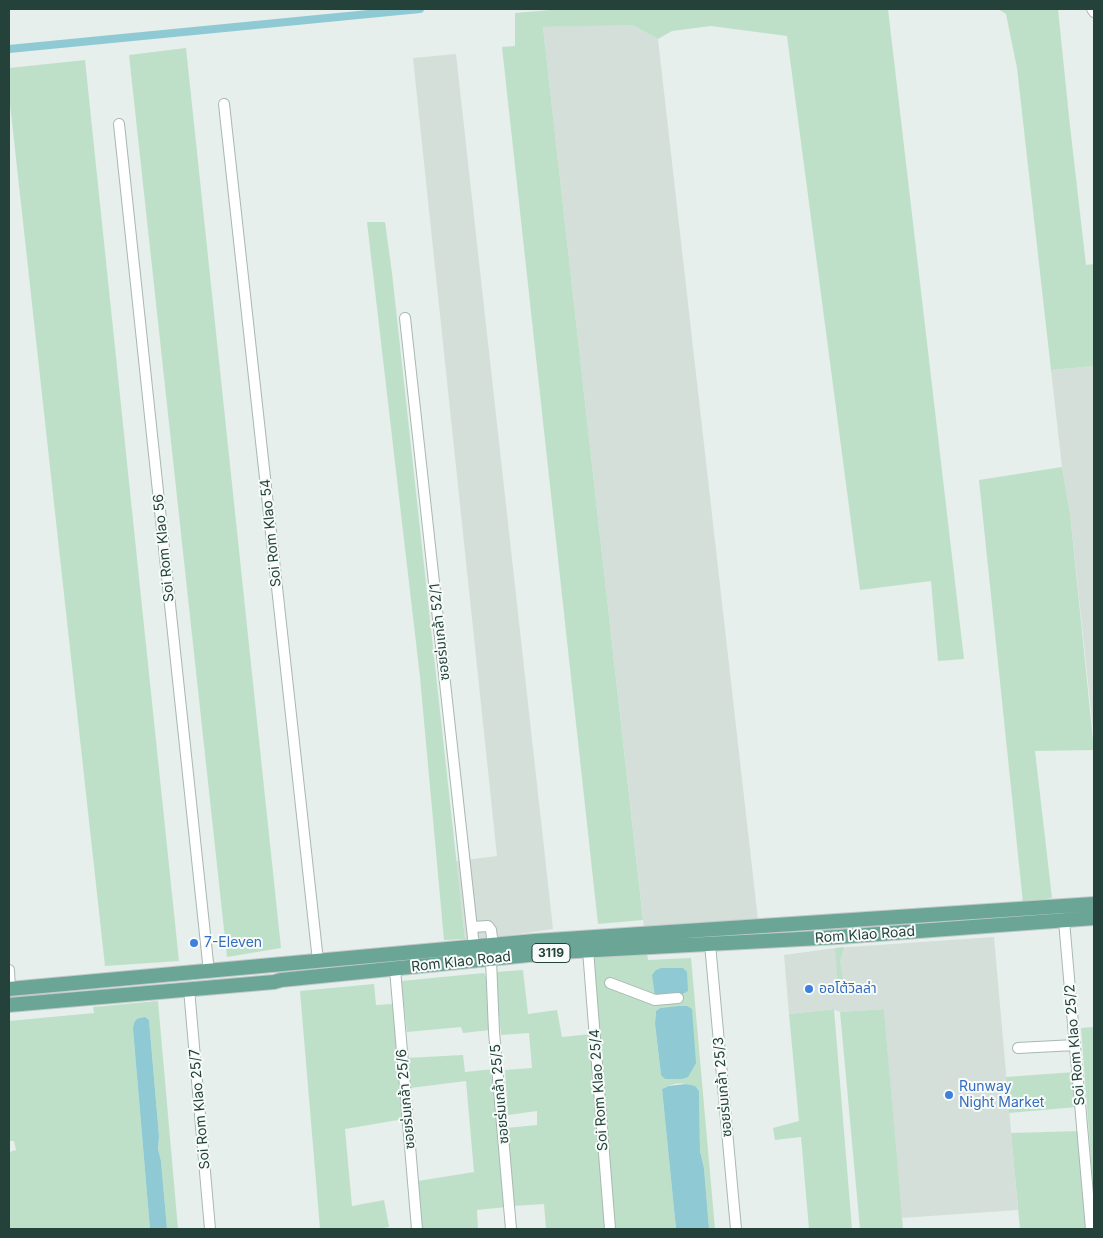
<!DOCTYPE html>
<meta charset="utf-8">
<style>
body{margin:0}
#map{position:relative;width:1103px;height:1238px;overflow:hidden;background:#e6efeb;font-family:Inter,sans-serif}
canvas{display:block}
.frame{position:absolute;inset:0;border:10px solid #24423a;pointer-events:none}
</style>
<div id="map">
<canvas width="1103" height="1238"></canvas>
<div class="frame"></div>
</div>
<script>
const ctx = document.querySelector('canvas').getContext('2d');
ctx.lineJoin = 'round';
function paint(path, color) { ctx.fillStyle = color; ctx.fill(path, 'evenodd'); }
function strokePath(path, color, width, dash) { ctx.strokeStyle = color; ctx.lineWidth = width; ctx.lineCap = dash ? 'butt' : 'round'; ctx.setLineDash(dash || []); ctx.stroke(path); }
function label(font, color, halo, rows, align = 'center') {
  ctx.font = font + ' Inter,"Noto Sans Thai",sans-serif'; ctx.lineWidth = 4; ctx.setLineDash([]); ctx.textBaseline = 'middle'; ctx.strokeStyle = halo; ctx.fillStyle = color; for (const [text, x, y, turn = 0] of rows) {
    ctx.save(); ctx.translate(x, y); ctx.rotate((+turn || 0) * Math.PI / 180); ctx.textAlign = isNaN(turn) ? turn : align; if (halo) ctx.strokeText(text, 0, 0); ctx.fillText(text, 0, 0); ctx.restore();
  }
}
paint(new Path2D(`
 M 606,25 L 632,25 L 658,39 L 758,920 L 644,928 L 543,27 Z
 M 456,54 L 553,929 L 505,936 L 465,939 L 456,861 L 497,856 L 413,58 Z
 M 1094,366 L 1094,739 L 1070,513 L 1062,467 L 1051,370 Z
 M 994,937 L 1018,1210 L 901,1218 L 884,1009 L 840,1012 L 833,1009 L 789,1014 L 784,955 L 835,948 Z`), '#d4dfda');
paint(new Path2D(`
 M 562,9 L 888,9 L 964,659 L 938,661 L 931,581 L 860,590 L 787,36 L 711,26 L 672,31 L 658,39 L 632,25 L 543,27 L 643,920 L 598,924 L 502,47 L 515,46 L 515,13 Z
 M 998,9 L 1058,9 L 1070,126 L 1086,265 L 1094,264 L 1094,366 L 1051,370 L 1017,68 L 1006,14 Z
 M 186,48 L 281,948 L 227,957 L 129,55 Z
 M 85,60 L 179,961 L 105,966 L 9,95 L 9,68 Z
 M 367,222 L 385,222 L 392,273 L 465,939 L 444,940 L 420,677 Z
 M 1062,467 L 1070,513 L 1094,750 L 1035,751 L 1052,898 L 1023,903 L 979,480 Z
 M 844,947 L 840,961 L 843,983 L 838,984 L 835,948 Z
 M 647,953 L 648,960 L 691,958 L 715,1229 L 709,1229 L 704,1168 L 700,1151 L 699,1091 C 690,1081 673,1082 662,1089 L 676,1229 L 613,1229 L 591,958 ZM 662,968 L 683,968 L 688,991 L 684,994 L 665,996 L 656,970 ZM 687,1006 L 661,1075 L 655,1024 L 656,1011 L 660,1008 Z
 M 523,970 L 528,1014 L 557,1010 L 562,1037 L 591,1034 L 607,1229 L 546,1229 L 544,1204 L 513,1206 L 506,1128 L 537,1125 L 537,1111 L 508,1115 L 505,1070 L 532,1068 L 529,1033 L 501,1035 L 495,972 Z
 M 484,973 L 487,979 L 490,1030 L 463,1033 L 461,1027 L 407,1032 L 401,981 Z
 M 374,984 L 376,1005 L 393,1004 L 404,1119 L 345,1129 L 352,1206 L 384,1200 L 389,1227 L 379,1229 L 320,1229 L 300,991 Z
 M 158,1001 L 178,1229 L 167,1229 L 161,1161 L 158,1149 L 159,1136 L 149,1020 C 140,1014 134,1020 133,1029 L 150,1229 L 9,1229 L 9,1152 L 16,1150 L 14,1141 L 9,1141 L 9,1021 L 94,1013 L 93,1007 Z
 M 834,1009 L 852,1229 L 809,1229 L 801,1137 L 775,1140 L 773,1128 L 799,1121 L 789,1014 Z
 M 884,1009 L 903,1229 L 860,1229 L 840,1012 Z
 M 1094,1027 L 1094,1200 L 1081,1028 Z
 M 463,1055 L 465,1072 L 494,1069 L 507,1207 L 477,1210 L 478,1229 L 421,1229 L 418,1181 L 474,1172 L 466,1081 L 410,1088 L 406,1058 Z
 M 1075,1072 L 1077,1107 L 1009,1113 L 1006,1077 Z
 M 1079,1131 L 1087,1229 L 1020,1229 L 1011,1133 Z`), '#bfe0c8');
paint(new Path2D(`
 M 661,968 L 683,968 L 687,972 L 688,991 C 680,998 664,996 655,996 L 652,975 L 656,970 Z
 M 679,1006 L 687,1006 L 692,1009 L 696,1063 L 688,1077 L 682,1079 L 665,1079 L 661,1075 L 655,1024 L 656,1011 L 660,1008 Z
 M 145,1017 L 149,1020 L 159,1136 L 158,1149 L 161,1161 L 167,1229 L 150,1229 L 133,1029 C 134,1020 136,1018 145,1017 Z
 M 686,1084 L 695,1086 L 699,1091 L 700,1151 L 704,1168 L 709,1229 L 676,1229 L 662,1089 L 668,1086 Z`), '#8ec9d4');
strokePath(new Path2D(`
 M 9,49 L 420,9`), '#8ec9d4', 8);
const minor = new Path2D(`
 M 1092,9 L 1094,12
 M 224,104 L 318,961
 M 119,124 L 209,972
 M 405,318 L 474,947
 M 1064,921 L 1091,1229
 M 472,927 L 488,926 L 491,930 L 493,945
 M 710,944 L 736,1229
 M 588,950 L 610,1229
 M 491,960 L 494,1032 L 511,1229
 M 395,969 L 417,1229
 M 9,970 L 10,989
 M 610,983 L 655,1000 L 678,998
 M 189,989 L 210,1229
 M 1018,1048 L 1075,1045`);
const major = new Path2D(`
 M 9,989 L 535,941 L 1094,904
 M 9,1005 L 274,982 L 281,980 L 558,952 L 838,937 L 1094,918`);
strokePath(minor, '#a8b8b2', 12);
strokePath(major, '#c2cac8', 16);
strokePath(minor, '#fff', 10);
strokePath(major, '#6aa596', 14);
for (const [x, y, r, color] of [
 [194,943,5,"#3f7fe0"],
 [809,989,5,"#3f7fe0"],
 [949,1095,5,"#3f7fe0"]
]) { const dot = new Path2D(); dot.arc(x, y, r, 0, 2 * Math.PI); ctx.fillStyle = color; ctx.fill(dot); strokePath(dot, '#f7fbf9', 2); }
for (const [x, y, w] of [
 [551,953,38]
]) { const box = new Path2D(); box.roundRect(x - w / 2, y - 9.5, w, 19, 4); ctx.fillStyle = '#f7fbf9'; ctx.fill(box); strokePath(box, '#24423a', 1); }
label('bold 12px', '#24423a', null, [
 ["3119",551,953]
]);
label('14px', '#24423a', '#f7fbf9', [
 ["Soi Rom Klao 54",271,533,-96],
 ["Soi Rom Klao 56",164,548,-96],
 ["ซอยร่มเกล้า 52/1",440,632,-96],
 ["Rom Klao Road",865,935,-4],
 ["Rom Klao Road",461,962,-6],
 ["Soi Rom Klao 25/2",1075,1045,-95],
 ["ซอยร่มเกล้า 25/3",723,1087,-95],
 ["Soi Rom Klao 25/4",599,1090,-94],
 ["ซอยร่มเกล้า 25/5",500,1094,-95],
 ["ซอยร่มเกล้า 25/6",406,1099,-95],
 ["Soi Rom Klao 25/7",200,1109,-95]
]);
label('14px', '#366cbe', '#f7fbf9', [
 ["7-Eleven",204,943],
 ["ออโต้วิลล่า",819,989],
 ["Runway",959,1087],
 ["Night Market",959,1103]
], 'left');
</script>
